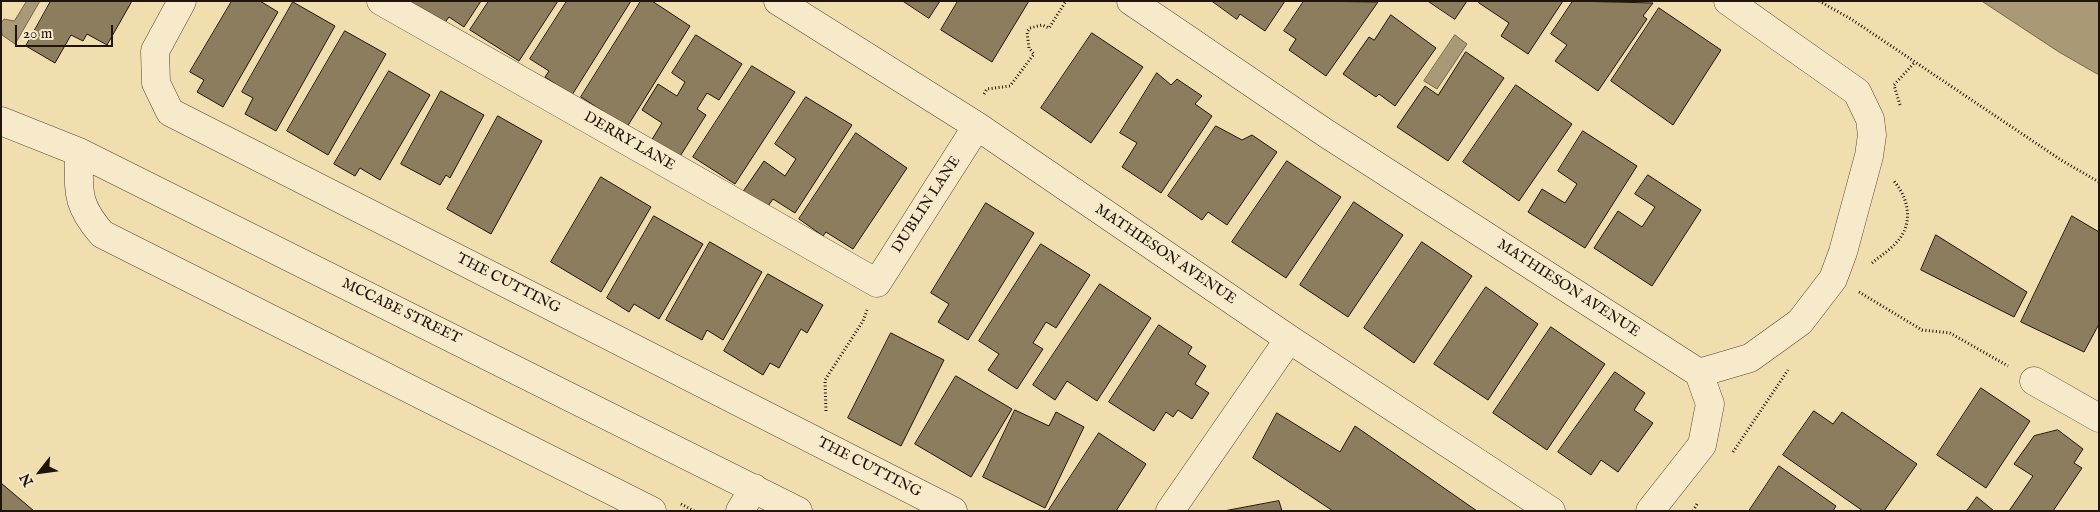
<!DOCTYPE html>
<style>
body{margin:0}
#map{position:relative;width:2100px;height:512px;overflow:hidden;background:#f1deae;font-family:"IM FELL English",serif}
canvas{display:block}
.frame{position:absolute;inset:0;border:2px solid #21140a;pointer-events:none}
.north{position:absolute;left:15px;top:447px;width:50px;height:50px;-webkit-text-stroke:4px #f6eaca;paint-order:stroke;rotate:240deg;font-size:14px;font-weight:700;line-height:20px;text-align:center;color:#21140a}
.north::after{content:'';display:block;margin:auto;width:18px;height:22px;background:#21140a;clip-path:polygon(50% 0,100% 100%,50% 72%,0 100%)}
.scale{position:absolute;left:15px;top:25px;width:98px;height:22px;box-sizing:border-box;border:2px solid #21140a;border-top:0;padding-left:6px;font-size:15px;line-height:18px;white-space:nowrap;color:#21140a;-webkit-text-stroke:4px #f6eaca;paint-order:stroke}
</style>
<div id="map">
<canvas width="2100" height="512"></canvas>
<div class="frame"></div>
<div class="north">N</div>
<div class="scale">20 m</div>
</div>
<script>
const ctx = document.querySelector('canvas').getContext('2d');
ctx.lineJoin = 'round';
function paint(path, color) { ctx.fillStyle = color; ctx.fill(path, 'evenodd'); }
function strokePath(path, color, width, dash) { ctx.strokeStyle = color; ctx.lineWidth = width; ctx.lineCap = dash ? 'butt' : 'round'; ctx.setLineDash(dash || []); ctx.stroke(path); }
function label(font, color, halo, rows, align = 'center') {
  ctx.font = font + ' "IM FELL English",serif'; ctx.lineWidth = 5; ctx.setLineDash([]); ctx.textBaseline = 'middle'; ctx.strokeStyle = halo; ctx.fillStyle = color; for (const [text, x, y, turn = 0] of rows) {
    ctx.save(); ctx.translate(x, y); ctx.rotate((+turn || 0) * Math.PI / 180); ctx.textAlign = isNaN(turn) ? turn : align; if (halo) ctx.strokeText(text, 0, 0); ctx.fillText(text, 0, 0); ctx.restore();
  }
}
const water = new Path2D(`
 M 27,1 L 40,1 L 15,44 L 2,35 L 1,23 L 4,19 L 14,21 Z
 M 1982,1 L 2099,1 L 2099,75 L 2059,52 Z
 M 1455,35 L 1467,44 L 1437,89 L 1424,81 Z`);
paint(water, '#aa9976');
strokePath(water, '#73644b', 1);
const building = new Path2D(`
 M 51,1 L 132,1 L 107,45 L 87,34 L 83,41 L 71,35 L 55,63 L 26,46 Z
 M 232,1 L 260,1 L 278,12 L 223,107 L 197,92 L 204,80 L 190,72 Z
 M 410,1 L 481,1 L 464,27 L 449,17 L 441,28 L 407,6 Z
 M 489,1 L 558,1 L 519,61 L 470,30 Z
 M 567,1 L 631,1 L 572,95 L 545,77 L 549,71 L 530,59 Z
 M 641,1 L 652,1 L 690,26 L 627,127 L 581,97 Z
 M 903,1 L 940,1 L 929,18 Z
 M 958,1 L 1029,1 L 992,62 L 941,30 Z
 M 1212,1 L 1285,1 L 1265,31 L 1240,14 L 1237,19 Z
 M 1304,1 L 1378,2 L 1326,76 L 1289,50 L 1296,39 L 1284,31 Z
 M 1428,1 L 1467,1 L 1455,19 Z
 M 1480,1 L 1563,1 L 1528,54 L 1501,36 L 1509,23 L 1479,3 Z
 M 1573,1 L 1653,3 L 1643,16 L 1647,19 L 1598,91 L 1555,61 L 1567,45 L 1551,34 Z
 M 293,2 L 335,26 L 276,131 L 245,114 L 253,98 L 242,92 Z
 M 1659,8 L 1721,50 L 1673,125 L 1611,81 Z
 M 1391,15 L 1436,48 L 1395,106 L 1379,94 L 1376,97 L 1343,74 L 1369,37 L 1374,40 Z
 M 345,31 L 386,54 L 328,155 L 287,131 Z
 M 1092,33 L 1143,67 L 1091,143 L 1041,108 Z
 M 696,35 L 742,64 L 719,100 L 707,93 L 697,109 L 706,115 L 679,158 L 651,141 L 662,123 L 642,110 L 658,84 L 677,96 L 685,82 L 672,73 Z
 M 1466,52 L 1504,78 L 1448,161 L 1397,127 L 1425,86 L 1438,95 Z
 M 752,66 L 795,92 L 735,184 L 693,157 Z
 M 389,71 L 430,95 L 380,180 L 360,168 L 355,176 L 334,164 Z
 M 1157,73 L 1171,85 L 1177,79 L 1202,96 L 1195,104 L 1212,116 L 1161,193 L 1122,167 L 1137,143 L 1120,133 Z
 M 1516,85 L 1572,124 L 1519,201 L 1463,162 Z
 M 441,91 L 484,115 L 450,178 L 446,175 L 440,185 L 401,164 Z
 M 806,97 L 852,125 L 795,213 L 773,199 L 766,209 L 742,193 L 764,161 L 785,176 L 796,159 L 775,144 Z
 M 498,116 L 542,141 L 491,234 L 447,209 Z
 M 1216,126 L 1242,140 L 1252,135 L 1277,152 L 1227,225 L 1208,212 L 1202,220 L 1168,196 Z
 M 1583,131 L 1637,166 L 1585,248 L 1528,212 L 1542,189 L 1565,203 L 1577,184 L 1558,171 Z
 M 856,133 L 907,168 L 853,249 L 826,232 L 823,236 L 799,219 Z
 M 1287,161 L 1341,197 L 1286,278 L 1232,242 Z
 M 1648,175 L 1701,210 L 1652,286 L 1594,248 L 1618,211 L 1642,227 L 1655,207 L 1635,194 Z
 M 601,177 L 651,207 L 601,292 L 551,262 Z
 M 1354,202 L 1403,235 L 1348,317 L 1300,285 Z
 M 986,203 L 1034,233 L 968,340 L 938,322 L 949,304 L 931,293 Z
 M 654,216 L 703,244 L 659,319 L 634,304 L 629,312 L 607,298 Z
 M 2072,216 L 2099,232 L 2099,324 L 2084,352 L 2021,322 Z
 M 1936,235 L 2027,292 L 2014,317 L 1921,270 Z
 M 710,242 L 762,272 L 723,340 L 707,330 L 702,340 L 666,320 Z
 M 1422,242 L 1472,276 L 1414,363 L 1364,328 Z
 M 1041,244 L 1090,275 L 1056,328 L 1046,322 L 1033,343 L 1043,349 L 1017,389 L 988,370 L 999,354 L 979,341 Z
 M 768,274 L 823,305 L 807,333 L 801,329 L 779,368 L 770,363 L 763,375 L 724,351 Z
 M 1100,284 L 1151,318 L 1097,401 L 1067,381 L 1055,400 L 1033,385 Z
 M 1486,287 L 1538,324 L 1488,400 L 1434,364 Z
 M 1159,325 L 1192,347 L 1188,354 L 1206,366 L 1195,384 L 1209,393 L 1192,419 L 1178,410 L 1173,417 L 1166,412 L 1154,431 L 1109,402 Z
 M 1551,327 L 1605,364 L 1547,450 L 1493,413 Z
 M 891,333 L 944,360 L 901,446 L 848,418 Z
 M 1615,372 L 1645,393 L 1634,410 L 1653,423 L 1618,472 L 1601,460 L 1591,475 L 1558,452 Z
 M 956,376 L 1012,409 L 971,477 L 915,444 Z
 M 1981,388 L 2030,421 L 1986,488 L 1937,455 Z
 M 1015,410 L 1049,426 L 1056,412 L 1084,427 L 1045,508 L 983,477 Z
 M 1814,411 L 1833,424 L 1842,412 L 1917,464 L 1884,511 L 1863,511 L 1783,455 Z
 M 1277,413 L 1340,452 L 1355,426 L 1477,511 L 1333,511 L 1253,458 Z
 M 2058,430 L 2083,449 L 2074,463 L 2082,468 L 2053,511 L 2009,511 L 2033,476 L 2014,464 L 2034,436 Z
 M 1099,433 L 1146,464 L 1116,511 L 1051,511 L 1049,510 Z
 M 1779,466 L 1836,506 L 1833,511 L 1749,511 Z
 M 1,483 L 34,511 L 1,511 Z
 M 1977,497 L 1994,511 L 1965,511 L 1967,510 Z
 M 1279,501 L 1282,511 L 1224,511 Z`);
paint(building, '#8d7d5f');
strokePath(building, '#21140a', 1);
const minor = new Path2D(`
 M 182,1 L 155,51 L 156,83 L 170,112 L 953,511
 M 381,1 L 877,283 L 977,126
 M 778,1 L 977,126 L 1289,339 L 1551,511
 M 1131,1 L 1327,134 L 1699,373 L 1710,404 L 1702,445 L 1650,511
 M 1,121 L 79,152 L 798,511
 M 79,152 C 79,191 75,203 102,234 L 652,511
 M 1699,373 L 1750,358 L 1800,322 L 1833,279 L 1843,252 L 1869,156 L 1872,135 L 1870,119 L 1857,92 L 1728,1
 M 2034,381 L 2099,418
 M 740,511 L 754,488
 M 1170,511 L 1289,339`);
strokePath(minor, '#554633', 29);
strokePath(new Path2D(`
 M 1819,1 L 1851,19 L 2061,160 L 2099,182
 M 984,94 L 987,89 L 1010,86 L 1034,54 L 1029,48 L 1027,32 L 1030,28 L 1042,25 L 1049,28 L 1066,1
 M 1900,105 L 1894,85 L 1915,62
 M 1872,263 C 1880,256 1889,251 1896,243 C 1914,224 1909,199 1894,181
 M 1859,292 L 1922,330 L 1950,333 L 2008,366
 M 826,411 L 825,380 L 863,321 L 867,310
 M 1733,452 L 1788,370
 M 681,504 L 694,511
 M 1693,511 L 1697,504`), '#21140a', 3, [1, 2.5]);
strokePath(minor, '#f6eaca', 28);
label('15px', '#21140a', '#f6eaca', [
 ["DERRY LANE",629,142,30],
 ["DUBLIN LANE",927,205,-57],
 ["MATHIESON AVENUE",1165,255,34],
 ["THE CUTTING",508,284,27],
 ["MATHIESON AVENUE",1568,289,33],
 ["MCCABE STREET",401,312,26],
 ["THE CUTTING",869,468,27]
]);
</script>
